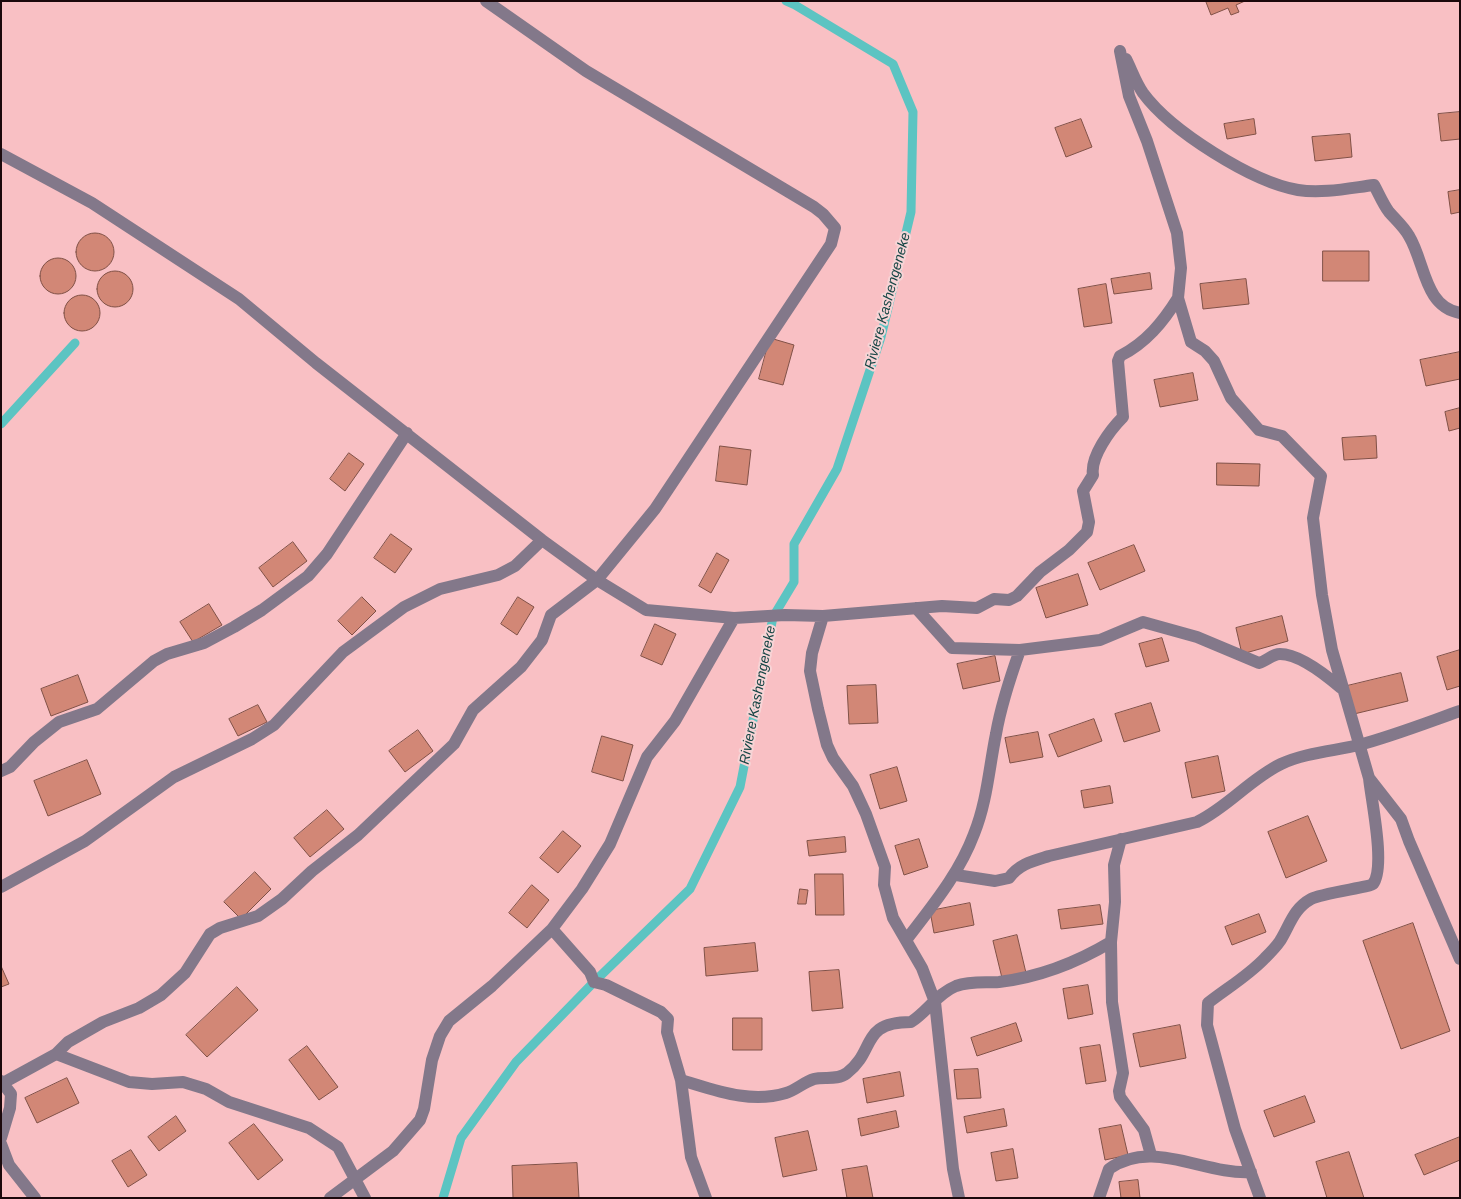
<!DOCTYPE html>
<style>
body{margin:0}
#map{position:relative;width:1461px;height:1199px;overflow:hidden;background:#f9c0c4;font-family:Helvetica,sans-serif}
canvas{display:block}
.frame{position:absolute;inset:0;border:2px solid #1b080b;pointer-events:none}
</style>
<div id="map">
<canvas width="1461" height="1199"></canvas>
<div class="frame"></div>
</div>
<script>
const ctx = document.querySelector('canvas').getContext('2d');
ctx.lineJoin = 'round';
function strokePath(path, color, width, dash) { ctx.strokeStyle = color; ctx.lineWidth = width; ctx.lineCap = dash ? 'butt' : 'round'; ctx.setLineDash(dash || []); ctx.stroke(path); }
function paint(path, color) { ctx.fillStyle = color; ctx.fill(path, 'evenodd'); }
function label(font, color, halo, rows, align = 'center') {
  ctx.font = font + ' Helvetica,sans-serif'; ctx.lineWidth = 4; ctx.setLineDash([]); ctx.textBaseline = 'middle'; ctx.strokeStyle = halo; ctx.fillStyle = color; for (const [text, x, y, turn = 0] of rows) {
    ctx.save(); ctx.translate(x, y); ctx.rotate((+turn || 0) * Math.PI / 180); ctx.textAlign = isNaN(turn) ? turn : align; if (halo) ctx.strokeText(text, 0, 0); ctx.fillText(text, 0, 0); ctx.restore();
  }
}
strokePath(new Path2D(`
 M 1,424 L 75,343
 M 443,1198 L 461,1138 L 516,1062 L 594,982 L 690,889 L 740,787 L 773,617 L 794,582 L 794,544 L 837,469 L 881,337 L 911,212 L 913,112 L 893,64 L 795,5 L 786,1`), '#5cc4c2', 9);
const building = new Path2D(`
 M 1245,1 L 1236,5 L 1239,12 L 1231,15 L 1228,8 L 1211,15 L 1206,2 Z
 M 1460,112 L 1460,139 L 1441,141 L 1438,114 Z
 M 1081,119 L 1092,147 L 1066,157 L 1055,128 Z
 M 1254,119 L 1256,134 L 1227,139 L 1224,124 Z
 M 1350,134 L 1352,157 L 1315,161 L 1312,137 Z
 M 1460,190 L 1460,212 L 1451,214 L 1448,192 Z
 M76 252a19 19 0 1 1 38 0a19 19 0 1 1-38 0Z
 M 1323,251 L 1369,251 L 1369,281 L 1323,281 Z
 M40 276a18 18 0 1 1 36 0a18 18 0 1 1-36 0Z
 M97 289a18 18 0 1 1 36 0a18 18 0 1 1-36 0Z
 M 1150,273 L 1152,289 L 1114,294 L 1111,279 Z
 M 1246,279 L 1249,304 L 1203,309 L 1200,284 Z
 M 1106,284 L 1112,323 L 1084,327 L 1078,289 Z
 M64 313a18 18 0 1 1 36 0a18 18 0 1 1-36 0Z
 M 770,338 L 794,345 L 783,385 L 759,379 Z
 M 1460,352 L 1460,379 L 1426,386 L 1420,360 Z
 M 1193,373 L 1198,400 L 1160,407 L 1154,380 Z
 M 1460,408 L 1460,428 L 1449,431 L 1445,412 Z
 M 1376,436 L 1377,458 L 1344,460 L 1342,438 Z
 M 720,446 L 751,450 L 747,485 L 716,481 Z
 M 349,453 L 364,464 L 345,491 L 330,479 Z
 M 1217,463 L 1260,464 L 1259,486 L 1217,485 Z
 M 391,534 L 412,549 L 395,573 L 374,558 Z
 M 293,542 L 307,561 L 273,587 L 259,568 Z
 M 1134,545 L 1145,571 L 1100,590 L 1088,563 Z
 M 717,553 L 729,560 L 711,593 L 699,586 Z
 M 1078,574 L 1088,605 L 1046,618 L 1036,588 Z
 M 362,597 L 376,611 L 352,635 L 338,621 Z
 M 518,597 L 534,607 L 517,635 L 501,624 Z
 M 209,604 L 222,625 L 193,642 L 180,622 Z
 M 1282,616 L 1288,641 L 1242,654 L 1236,628 Z
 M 655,624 L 676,634 L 662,665 L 641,656 Z
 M 1162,638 L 1169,661 L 1146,667 L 1139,644 Z
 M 1460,650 L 1460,686 L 1447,690 L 1437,657 Z
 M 995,656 L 1000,681 L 963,689 L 957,664 Z
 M 1401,673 L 1408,701 L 1354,714 L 1347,686 Z
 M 78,675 L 88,702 L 51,716 L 41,689 Z
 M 876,685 L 878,723 L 849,724 L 847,686 Z
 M 1151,703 L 1160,731 L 1124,742 L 1115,714 Z
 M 258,705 L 267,722 L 238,736 L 229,719 Z
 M 1094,719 L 1102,741 L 1058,757 L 1049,735 Z
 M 418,730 L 433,751 L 405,772 L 389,751 Z
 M 1038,732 L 1043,757 L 1010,763 L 1005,738 Z
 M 602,736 L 633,745 L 623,781 L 592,772 Z
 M 1218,756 L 1225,791 L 1192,798 L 1185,763 Z
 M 87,760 L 101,794 L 48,816 L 34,781 Z
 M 897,767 L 907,801 L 880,809 L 870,775 Z
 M 1110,786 L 1113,803 L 1084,808 L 1081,791 Z
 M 327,810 L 344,829 L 310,857 L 294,838 Z
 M 1308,816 L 1327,861 L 1286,878 L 1268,832 Z
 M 563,831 L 581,846 L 558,873 L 540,858 Z
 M 845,837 L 846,852 L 809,856 L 807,841 Z
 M 919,839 L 928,867 L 904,875 L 895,846 Z
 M 255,872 L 271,889 L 241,919 L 224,902 Z
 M 815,874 L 843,874 L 844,915 L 816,915 Z
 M 532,885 L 549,900 L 527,928 L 509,913 Z
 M 800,889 L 808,890 L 806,904 L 798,904 Z
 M 970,903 L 974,925 L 934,933 L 930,911 Z
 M 1100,905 L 1103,924 L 1061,929 L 1058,910 Z
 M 1259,914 L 1266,932 L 1232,945 L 1225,927 Z
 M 1413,923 L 1450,1031 L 1401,1049 L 1363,941 Z
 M 1017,935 L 1026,973 L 1002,978 L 993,941 Z
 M 755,943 L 758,971 L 706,976 L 704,948 Z
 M 1,966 L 9,984 L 1,987 Z
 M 839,970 L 843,1008 L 812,1011 L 809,972 Z
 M 1088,985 L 1093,1014 L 1068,1019 L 1063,989 Z
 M 237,987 L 258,1010 L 207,1057 L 186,1035 Z
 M 733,1018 L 762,1018 L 762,1050 L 733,1050 Z
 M 1016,1023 L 1022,1041 L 977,1056 L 971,1038 Z
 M 1180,1025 L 1186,1058 L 1140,1067 L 1133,1034 Z
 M 1100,1045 L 1106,1081 L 1086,1084 L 1080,1048 Z
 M 307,1046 L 338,1087 L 319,1100 L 289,1060 Z
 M 978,1069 L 981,1098 L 957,1099 L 954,1070 Z
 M 900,1072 L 904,1096 L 867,1103 L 863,1079 Z
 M 67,1078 L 79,1103 L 37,1123 L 25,1098 Z
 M 1305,1096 L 1315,1122 L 1274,1137 L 1264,1111 Z
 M 1004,1109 L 1007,1126 L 967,1133 L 964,1117 Z
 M 896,1111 L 899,1127 L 861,1136 L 858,1119 Z
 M 176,1116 L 186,1131 L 159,1151 L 148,1137 Z
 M 254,1124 L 283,1160 L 258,1180 L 229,1143 Z
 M 1121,1125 L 1128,1155 L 1105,1160 L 1099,1129 Z
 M 808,1131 L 817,1170 L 783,1177 L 775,1138 Z
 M 1460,1137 L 1460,1160 L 1424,1175 L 1415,1155 Z
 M 1013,1149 L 1018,1178 L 996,1181 L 991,1153 Z
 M 131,1150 L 147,1175 L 128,1187 L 112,1161 Z
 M 1349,1152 L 1364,1198 L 1327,1198 L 1316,1162 Z
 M 577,1163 L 579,1198 L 513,1198 L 512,1166 Z
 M 867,1166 L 873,1198 L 847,1198 L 842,1170 Z
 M 1138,1180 L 1140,1198 L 1121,1198 L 1119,1182 Z`);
paint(building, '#d28776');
strokePath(building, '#805147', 1);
strokePath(new Path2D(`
 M 1120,51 L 1129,96 L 1147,141 L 1177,233 L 1181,268 L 1178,298 L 1191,342 L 1205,351 L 1214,361 L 1231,398 L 1259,430 L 1282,436 L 1321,476 L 1313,518 L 1322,595 L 1332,650 L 1369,778 L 1401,819 L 1409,841 L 1460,959
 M 1126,59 C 1132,71 1136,83 1143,93 C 1171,131 1252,182 1298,190 C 1322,194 1350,188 1374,185 C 1379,194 1383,204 1389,212 C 1396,220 1404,227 1409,236 C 1425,262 1424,307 1460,313
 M 1,154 L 92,203 L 239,299 L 316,363 L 542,540 L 597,580 L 646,610 L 734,618 L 785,615 L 823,616 L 942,606 L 977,608 L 994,599 L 1009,600 L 1017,596 L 1040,572 L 1069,550 L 1087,532 L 1089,522 L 1083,491 L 1093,475 C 1090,457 1110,430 1123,417 L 1118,361 L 1120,356 C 1146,343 1163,322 1178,298
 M 916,608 L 952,648 L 1020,650
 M 823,616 L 812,653 L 810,671 L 818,709 L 827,745 L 833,758 L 853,786 L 866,814 L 885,867 L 884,885 L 893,918 L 922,968 L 935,1002 L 953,1169 L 959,1198
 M 1,771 L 10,767 L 34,742 L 59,722 L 97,709 L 154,661 L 167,654 L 204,643 L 234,627 L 262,610 L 308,576 L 327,554 L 407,433
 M 1121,839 L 1114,865 L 1115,902 L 1111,942 L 1112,1002 L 1123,1073 L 1119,1091 L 1120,1097 L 1144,1130 L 1151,1155
 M 956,875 L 995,881 L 1009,878 C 1019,864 1033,861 1049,856 L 1197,822 C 1228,807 1250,779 1281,764 C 1305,753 1333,751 1359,745 C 1393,736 1426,723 1460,711
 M 1,887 L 85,841 L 174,777 L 252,739 L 274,725 L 343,652 L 404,607 L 440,589 L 498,575 L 515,566 L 542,540
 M 552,929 L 590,972 L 594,982 L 606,985 L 661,1012 L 668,1019 L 667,1032 L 681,1080 L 691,1157 L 706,1198
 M 907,939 C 932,906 959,874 974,834 C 987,802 989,768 996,734 C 1001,705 1010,678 1020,650 L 1100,640 L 1143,622 L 1197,637 L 1259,663 C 1267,661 1272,654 1280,654 C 1300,654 1327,676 1341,688
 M 56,1054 L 68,1042 L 103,1022 L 139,1008 L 161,995 L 185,973 L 210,934 L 220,928 L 258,916 L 282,899 L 312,871 L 358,835 L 454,744 L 473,710 L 521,667 L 542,640 L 551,615 L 597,580 L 655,509 L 831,244 L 835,228 L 823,214 L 814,207 L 586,71 L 486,1
 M 681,1080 C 715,1090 750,1104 786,1093 C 796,1090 804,1082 814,1079 C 824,1076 837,1081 847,1073 C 876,1051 860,1022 911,1022 C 927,1012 938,993 956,986 C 970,981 985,983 999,982 C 1040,977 1076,963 1111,942
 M 1,1081 L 11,1094 L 10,1108 L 1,1138
 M 3,1083 L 56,1054 L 129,1082 L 152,1084 L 183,1082 L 206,1089 L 229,1102 L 309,1128 L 338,1147 L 365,1198
 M 1,1144 L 9,1165 L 35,1198
 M 330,1198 L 393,1151 L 420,1120 L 424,1109 L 432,1060 L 440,1036 L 449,1021 L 492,986 L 552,929 L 582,889 L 610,844 L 647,757 L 675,721 L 734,618
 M 1099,1198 L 1109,1169 C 1152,1138 1204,1175 1251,1172
 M 1260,1198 L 1235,1129 L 1207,1025 L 1208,1003 C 1227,988 1248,976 1265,958 C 1270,953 1276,947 1280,941 C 1290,925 1293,909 1311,899 C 1322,893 1371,887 1373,884 C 1386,867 1371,799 1369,778`), '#83788a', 12);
label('italic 14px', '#154544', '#f7d4d6', [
 ["Riviere Kashengeneke",888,301,-75],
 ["Riviere Kashengeneke",758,695,-79]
]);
</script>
